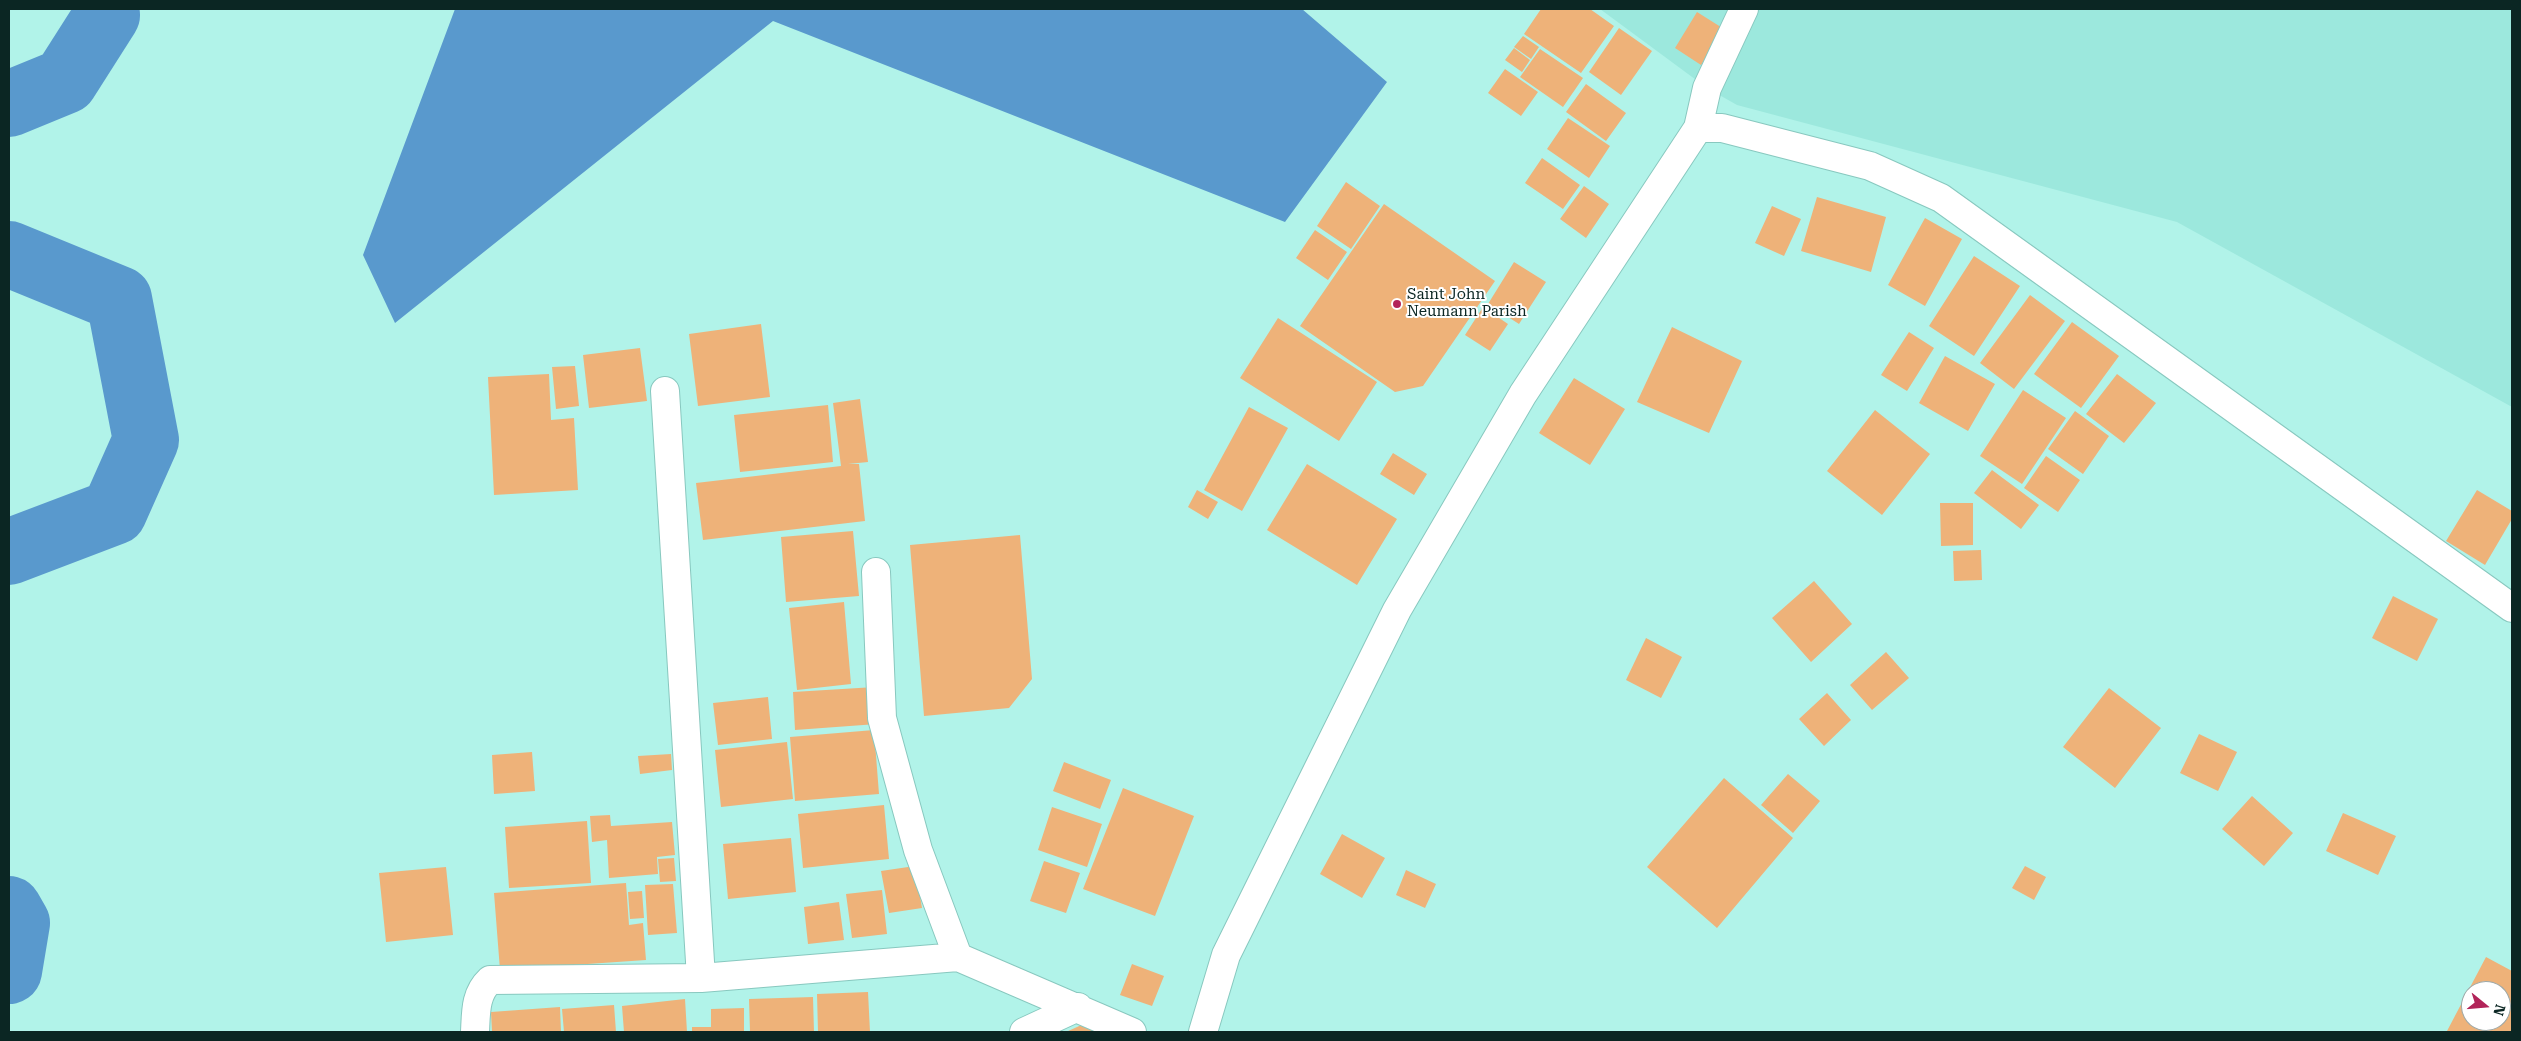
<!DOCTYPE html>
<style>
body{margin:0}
#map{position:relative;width:2521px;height:1041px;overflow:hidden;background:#b1f3e9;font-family:"Roboto Serif",serif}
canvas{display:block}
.frame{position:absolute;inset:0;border:10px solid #0b2623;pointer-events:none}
.north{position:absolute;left:2461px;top:981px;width:50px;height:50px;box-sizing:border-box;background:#fff;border:1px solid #9da8a7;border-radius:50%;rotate:107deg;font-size:14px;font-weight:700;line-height:20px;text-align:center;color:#0b2623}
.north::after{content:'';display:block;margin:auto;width:18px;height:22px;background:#b22459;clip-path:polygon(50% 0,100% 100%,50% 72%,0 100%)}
</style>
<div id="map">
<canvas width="2521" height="1041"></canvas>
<div class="frame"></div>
<div class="north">N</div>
</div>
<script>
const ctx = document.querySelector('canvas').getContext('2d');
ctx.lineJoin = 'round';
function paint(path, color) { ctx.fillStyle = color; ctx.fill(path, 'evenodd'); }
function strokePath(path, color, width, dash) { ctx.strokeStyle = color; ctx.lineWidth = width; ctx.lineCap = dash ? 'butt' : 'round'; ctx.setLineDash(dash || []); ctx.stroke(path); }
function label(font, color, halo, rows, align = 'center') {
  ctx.font = font + ' "Roboto Serif",serif'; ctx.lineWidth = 4; ctx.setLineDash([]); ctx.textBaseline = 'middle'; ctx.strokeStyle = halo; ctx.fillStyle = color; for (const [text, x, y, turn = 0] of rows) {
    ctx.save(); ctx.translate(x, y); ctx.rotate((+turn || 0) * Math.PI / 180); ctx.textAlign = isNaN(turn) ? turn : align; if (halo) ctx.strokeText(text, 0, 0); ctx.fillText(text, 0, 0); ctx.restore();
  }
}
paint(new Path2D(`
 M 1600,9 L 2512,9 L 2512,407 L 2177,222 L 1737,105 L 1707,88 Z`), '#9ce8dd');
paint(new Path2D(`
 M 455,9 L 1302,9 L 1387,82 L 1285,222 L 773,21 L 395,323 L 363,255 Z`), '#5999cd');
strokePath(new Path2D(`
 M 9,104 L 65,81 L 107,15 L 106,9
 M 9,254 L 119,299 L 146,440 L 114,512 L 9,552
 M 9,909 L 17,923 L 9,971`), '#5999cd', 66);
paint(new Path2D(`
 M 1541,9 L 1590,9 L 1614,26 L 1581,73 L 1524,34 Z
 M 1697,12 L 1724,29 L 1701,65 L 1675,48 Z
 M 1619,28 L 1652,51 L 1621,95 L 1589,72 Z
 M 1523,36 L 1539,47 L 1531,59 L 1514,47 Z
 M 1514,48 L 1530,60 L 1522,72 L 1505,60 Z
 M 1540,49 L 1583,78 L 1563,107 L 1520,77 Z
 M 1505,69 L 1538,92 L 1521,116 L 1488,93 Z
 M 1586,84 L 1626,113 L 1606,141 L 1566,112 Z
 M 1568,118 L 1610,146 L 1589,178 L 1547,149 Z
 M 1542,158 L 1580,185 L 1563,209 L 1525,183 Z
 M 1346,182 L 1380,206 L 1351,249 L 1317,226 Z
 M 1584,186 L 1609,204 L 1586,238 L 1560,219 Z
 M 1817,197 L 1886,217 L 1871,272 L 1801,251 Z
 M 1384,204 L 1495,281 L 1423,386 L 1395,392 L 1300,326 Z
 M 1772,206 L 1801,219 L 1784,256 L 1755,243 Z
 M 1925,218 L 1962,239 L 1925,306 L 1888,285 Z
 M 1315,230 L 1347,252 L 1328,280 L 1296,258 Z
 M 1974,256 L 2020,286 L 1974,356 L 1929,326 Z
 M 1514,262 L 1546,282 L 1519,324 L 1488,304 Z
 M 2030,295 L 2065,321 L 2014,389 L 1980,363 Z
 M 1483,307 L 1508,324 L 1490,351 L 1465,335 Z
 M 1278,318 L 1377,382 L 1339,441 L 1240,378 Z
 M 2072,322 L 2119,356 L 2081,408 L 2034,374 Z
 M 761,324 L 770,397 L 698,406 L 689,334 Z
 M 1672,327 L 1742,361 L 1709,433 L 1637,402 Z
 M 1909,332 L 1934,348 L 1907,391 L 1881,375 Z
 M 640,348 L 647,401 L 589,408 L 583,355 Z
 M 1945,356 L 1995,384 L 1968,431 L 1919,403 Z
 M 575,366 L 579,406 L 556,409 L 552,367 Z
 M 549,374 L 551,420 L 574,418 L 578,490 L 494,495 L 488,377 Z
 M 2117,374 L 2156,403 L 2124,443 L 2086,414 Z
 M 1574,378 L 1625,409 L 1590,465 L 1539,433 Z
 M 2023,390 L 2066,418 L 2022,484 L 1980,456 Z
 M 860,399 L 868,462 L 848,464 L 859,464 L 865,521 L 703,540 L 696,483 L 841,466 L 833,403 Z
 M 828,405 L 833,462 L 740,472 L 734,415 Z
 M 1249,407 L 1288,428 L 1242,511 L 1204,490 Z
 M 1875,410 L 1930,454 L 1882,515 L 1827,471 Z
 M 2075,411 L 2109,436 L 2083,474 L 2048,449 Z
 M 1393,453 L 1427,474 L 1414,495 L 1380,474 Z
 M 2046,456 L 2080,480 L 2058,512 L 2024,488 Z
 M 1307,464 L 1397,519 L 1357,585 L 1267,530 Z
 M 1992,470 L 2039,505 L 2021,529 L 1974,493 Z
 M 1197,490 L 1218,502 L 1208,519 L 1188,507 Z
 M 2477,490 L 2512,511 L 2512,519 L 2485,565 L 2446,541 Z
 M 1940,503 L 1973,503 L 1973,545 L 1941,546 Z
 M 853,531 L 859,596 L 786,602 L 781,537 Z
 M 1020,535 L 1032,679 L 1009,708 L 924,716 L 910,545 Z
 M 1981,550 L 1982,580 L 1954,581 L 1953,551 Z
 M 1814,581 L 1852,624 L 1811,662 L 1772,618 Z
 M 2393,596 L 2438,619 L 2417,661 L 2372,638 Z
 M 844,602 L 851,684 L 797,690 L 789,608 Z
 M 1646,638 L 1682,657 L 1661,698 L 1626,680 Z
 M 1886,652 L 1909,678 L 1872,710 L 1850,685 Z
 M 875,687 L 877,724 L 795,730 L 793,692 Z
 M 2109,688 L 2161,728 L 2115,788 L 2063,747 Z
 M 1827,693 L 1851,720 L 1824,746 L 1799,719 Z
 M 768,697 L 772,739 L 718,745 L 713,703 Z
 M 874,730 L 879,794 L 795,801 L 790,737 Z
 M 2199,734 L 2237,752 L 2218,791 L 2180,773 Z
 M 787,742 L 793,799 L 721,807 L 715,750 Z
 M 532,752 L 535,791 L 494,794 L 492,755 Z
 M 671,754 L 672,770 L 640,774 L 638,756 Z
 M 1064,762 L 1111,780 L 1100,809 L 1053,791 Z
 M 1788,774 L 1820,801 L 1793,833 L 1761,805 Z
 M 1724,778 L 1793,838 L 1717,928 L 1647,867 Z
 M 1123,788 L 1194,816 L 1155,916 L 1083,889 Z
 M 2252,796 L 2293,833 L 2264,866 L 2222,829 Z
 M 884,805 L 889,859 L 803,868 L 798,814 Z
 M 1052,807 L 1102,824 L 1087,867 L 1038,850 Z
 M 2343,813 L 2396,836 L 2378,875 L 2326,851 Z
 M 610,815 L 611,826 L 672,822 L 675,855 L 657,857 L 658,874 L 609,878 L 607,840 L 592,842 L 590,816 Z
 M 587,821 L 591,883 L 509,888 L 505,827 Z
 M 1342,834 L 1385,858 L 1362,898 L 1320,874 Z
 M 791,838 L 796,892 L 728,899 L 723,844 Z
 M 674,858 L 676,881 L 660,882 L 658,859 Z
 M 1044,861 L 1080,873 L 1066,913 L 1030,901 Z
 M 915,866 L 922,908 L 889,913 L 881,871 Z
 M 2025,866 L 2046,877 L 2034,900 L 2012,888 Z
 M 446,867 L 453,935 L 386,942 L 379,873 Z
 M 1406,870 L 1436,884 L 1425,908 L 1396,895 Z
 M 626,883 L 629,925 L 643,923 L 646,960 L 500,970 L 494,893 Z
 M 673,884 L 677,933 L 648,935 L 645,885 Z
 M 882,890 L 887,934 L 852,938 L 846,894 Z
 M 642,891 L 644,918 L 630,919 L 628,892 Z
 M 839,902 L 844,940 L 808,944 L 804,907 Z
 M 2486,957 L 2512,971 L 2512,1032 L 2449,1032 L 2447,1031 ZM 2471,991 L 2501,991 L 2501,1021 L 2471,1021 Z
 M 1132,964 L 1164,976 L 1152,1006 L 1120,995 Z
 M 868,992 L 870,1032 L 818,1032 L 817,994 Z
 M 813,997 L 814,1032 L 750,1032 L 749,999 Z
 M 685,999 L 687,1032 L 624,1032 L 622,1006 Z
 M 614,1005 L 616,1032 L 564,1032 L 562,1009 Z
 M 560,1007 L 561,1032 L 492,1032 L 491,1012 Z
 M 744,1008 L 744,1032 L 692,1032 L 692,1027 L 711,1027 L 711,1009 Z
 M 1088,1022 L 1104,1032 L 1066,1032 Z`), '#eeb279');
const minor = new Path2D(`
 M 1698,128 L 1722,128 L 1870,166 L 1941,198 L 2512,608
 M 665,391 L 701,978
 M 876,572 L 882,718 L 918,850 L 958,957 L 1132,1032
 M 475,1032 C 476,1012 475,994 490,980 L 701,978 L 958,957
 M 1024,1032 L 1078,1007
 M 1203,1032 L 1226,955 L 1397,610 L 1523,394 L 1698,128 L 1707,88 L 1744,9`);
strokePath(minor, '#88c8bf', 30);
strokePath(minor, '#fff', 28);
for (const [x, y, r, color] of [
 [1397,304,5,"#b22459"]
]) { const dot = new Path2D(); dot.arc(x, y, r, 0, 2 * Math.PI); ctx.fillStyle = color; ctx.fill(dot); strokePath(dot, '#fff', 2); }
label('15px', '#0b2623', '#fff', [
 ["Saint John",1407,295],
 ["Neumann Parish",1407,312]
], 'left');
</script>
